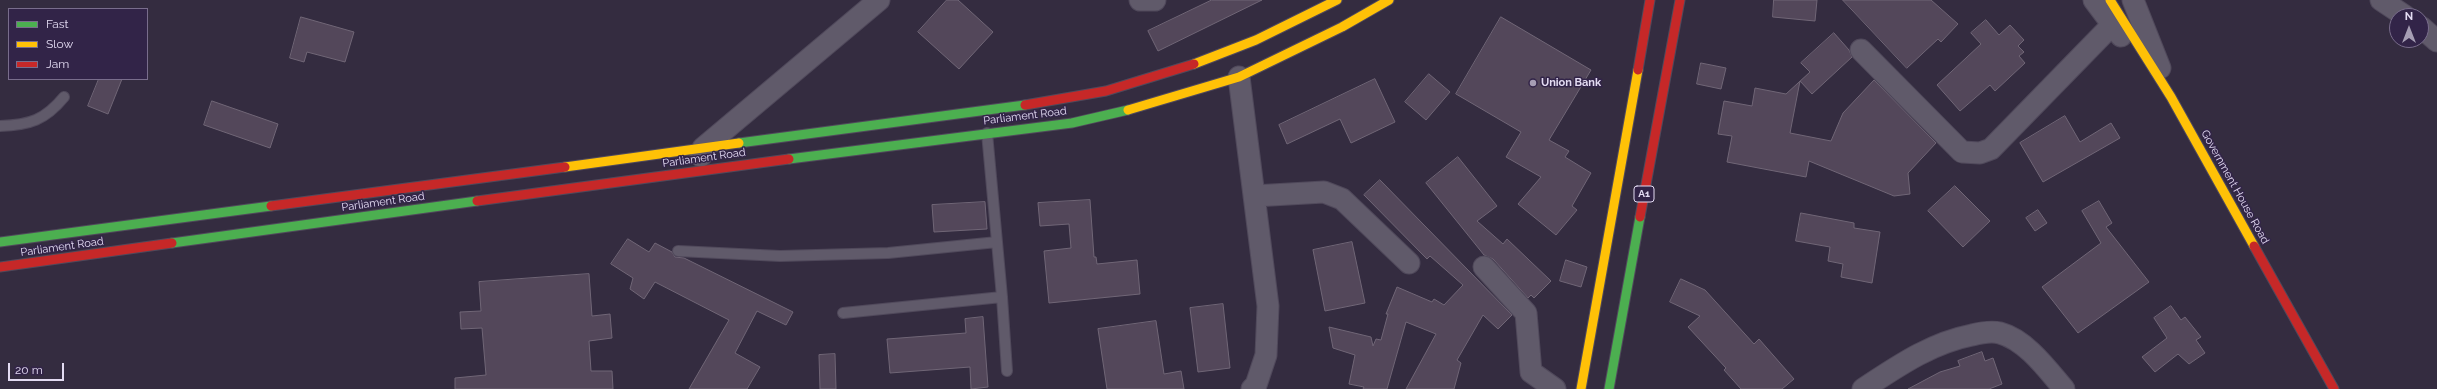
<!DOCTYPE html>
<style>
body{margin:0}
#map{position:relative;width:2437px;height:389px;overflow:hidden;background:#342c40;font-family:Raleway,sans-serif}
canvas{display:block}
.legend{position:absolute;left:8px;top:8px;width:140px;height:72px;box-sizing:border-box;background:#322448;border:1px solid #796d8c;margin:0;padding:5px 7px;list-style:none;font-size:12px;color:#e3dbf2}
.legend li{display:flex;align-items:center;gap:8px;height:20px}
.legend b{width:20px;border:1px solid #796d8c}
.north{position:absolute;left:2389px;top:8px;width:40px;height:40px;box-sizing:border-box;background:#322448;border:1px solid #796d8c;border-radius:50%;rotate:0deg;font-size:11px;font-weight:700;line-height:16px;text-align:center;color:#e3dbf2}
.north::after{content:'';display:block;margin:auto;width:14px;height:18px;background:#a69eb4;clip-path:polygon(50% 0,100% 100%,50% 72%,0 100%)}
.scale{position:absolute;left:8px;top:363px;width:56px;height:18px;box-sizing:border-box;border:2px solid #e3dbf2;border-top:0;padding-left:5px;font-size:12px;line-height:14px;white-space:nowrap;color:#e3dbf2;-webkit-text-stroke:3px #322448;paint-order:stroke}
</style>
<div id="map">
<canvas width="2437" height="389"></canvas>
<ul class="legend">
<li><b style="height:5px;background:#4caf50"></b>Fast</li>
<li><b style="height:5px;background:#ffc107"></b>Slow</li>
<li><b style="height:5px;background:#c62828"></b>Jam</li>
</ul>
<div class="north">N</div>
<div class="scale">20 m</div>
</div>
<script>
const ctx = document.querySelector('canvas').getContext('2d');
ctx.lineJoin = 'round';
function paint(path, color) { ctx.fillStyle = color; ctx.fill(path, 'evenodd'); }
function strokePath(path, color, width, dash) { ctx.strokeStyle = color; ctx.lineWidth = width; ctx.lineCap = dash ? 'butt' : 'round'; ctx.setLineDash(dash || []); ctx.stroke(path); }
function label(font, color, halo, rows, align = 'center') {
  ctx.font = font + ' Raleway,sans-serif'; ctx.lineWidth = 3; ctx.setLineDash([]); ctx.textBaseline = 'middle'; ctx.strokeStyle = halo; ctx.fillStyle = color; for (const [text, x, y, turn = 0] of rows) {
    ctx.save(); ctx.translate(x, y); ctx.rotate((+turn || 0) * Math.PI / 180); ctx.textAlign = isNaN(turn) ? turn : align; if (halo) ctx.strokeText(text, 0, 0); ctx.fillText(text, 0, 0); ctx.restore();
  }
}
const building = new Path2D(`
 M 947,0 L 958,0 L 993,32 L 959,69 L 918,32 Z
 M 1212,0 L 1262,0 L 1158,51 L 1148,31 Z
 M 1774,0 L 1817,0 L 1815,21 L 1773,17 Z
 M 1843,0 L 1931,0 L 1958,24 L 1941,42 L 1938,39 L 1907,68 Z
 M 301,17 L 354,32 L 345,62 L 307,52 L 304,62 L 290,58 Z
 M 1501,17 L 1591,70 L 1549,140 L 1569,151 L 1565,157 L 1591,173 L 1572,206 L 1577,210 L 1556,235 L 1518,204 L 1541,177 L 1506,157 L 1521,132 L 1456,94 Z
 M 1986,20 L 1999,35 L 2010,25 L 2024,40 L 2018,46 L 2024,52 L 2019,56 L 2025,63 L 1995,91 L 1990,85 L 1960,111 L 1937,85 L 1981,44 L 1971,33 Z
 M 1834,33 L 1849,50 L 1852,57 L 1812,94 L 1800,81 L 1790,133 L 1831,141 L 1843,113 L 1874,80 L 1936,143 L 1908,173 L 1910,194 L 1894,196 L 1809,161 L 1806,177 L 1727,162 L 1732,136 L 1718,134 L 1724,101 L 1752,106 L 1755,88 L 1786,94 L 1810,72 L 1801,63 Z
 M 1701,63 L 1726,68 L 1721,89 L 1697,84 Z
 M 1429,74 L 1450,92 L 1426,120 L 1405,102 Z
 M 99,79 L 122,79 L 108,114 L 88,106 Z
 M 1375,79 L 1395,122 L 1351,143 L 1340,119 L 1287,144 L 1279,125 Z
 M 212,101 L 278,124 L 270,148 L 204,125 Z
 M 2065,116 L 2080,142 L 2111,123 L 2120,138 L 2043,182 L 2020,143 Z
 M 1458,157 L 1497,206 L 1477,221 L 1503,244 L 1507,239 L 1551,281 L 1534,298 L 1531,295 L 1528,298 L 1493,259 L 1484,255 L 1426,183 Z
 M 1380,180 L 1512,315 L 1498,329 L 1483,315 L 1457,360 L 1461,363 L 1454,389 L 1406,389 L 1436,334 L 1406,322 L 1387,389 L 1363,389 L 1364,387 L 1349,384 L 1355,355 L 1333,348 L 1329,327 L 1371,337 L 1373,346 L 1376,339 L 1381,340 L 1388,314 L 1386,314 L 1397,287 L 1432,302 L 1434,299 L 1444,305 L 1463,285 L 1430,256 L 1427,259 L 1364,195 Z
 M 1955,186 L 1990,221 L 1963,247 L 1928,211 Z
 M 1090,200 L 1094,257 L 1096,257 L 1097,264 L 1137,260 L 1140,294 L 1049,303 L 1044,251 L 1071,248 L 1069,224 L 1040,226 L 1038,203 Z
 M 2099,201 L 2112,223 L 2106,227 L 2149,282 L 2078,333 L 2042,287 L 2101,243 L 2082,211 Z
 M 985,202 L 987,229 L 934,232 L 932,205 Z
 M 2038,210 L 2047,223 L 2035,231 L 2026,218 Z
 M 1801,213 L 1854,223 L 1854,228 L 1880,232 L 1872,283 L 1841,277 L 1843,264 L 1828,261 L 1830,247 L 1796,241 Z
 M 628,239 L 649,252 L 655,243 L 672,252 L 675,257 L 684,258 L 793,312 L 786,325 L 757,311 L 735,353 L 760,367 L 747,389 L 689,389 L 729,320 L 655,282 L 644,299 L 630,289 L 633,278 L 611,264 Z
 M 1352,242 L 1365,303 L 1325,311 L 1313,250 Z
 M 1566,260 L 1587,267 L 1581,287 L 1560,281 Z
 M 589,274 L 592,316 L 610,314 L 612,338 L 589,341 L 591,371 L 612,371 L 613,389 L 455,389 L 455,378 L 486,375 L 482,328 L 461,329 L 460,312 L 481,311 L 479,282 Z
 M 1681,279 L 1705,290 L 1754,344 L 1759,339 L 1794,379 L 1782,389 L 1741,389 L 1724,370 L 1726,368 L 1688,327 L 1700,316 L 1670,302 Z
 M 1223,304 L 1230,368 L 1198,372 L 1190,308 Z
 M 2171,306 L 2181,320 L 2185,317 L 2201,337 L 2196,340 L 2205,353 L 2189,364 L 2178,354 L 2155,372 L 2142,357 L 2167,338 L 2154,318 Z
 M 983,317 L 988,387 L 971,389 L 970,367 L 890,373 L 887,339 L 966,333 L 965,319 Z
 M 1156,321 L 1164,374 L 1181,371 L 1184,389 L 1107,389 L 1098,329 Z
 M 1982,352 L 1985,361 L 1993,358 L 2002,384 L 1989,389 L 1908,389 L 1940,372 L 1960,366 L 1958,361 Z
 M 835,354 L 836,389 L 820,389 L 819,355 Z`);
paint(building, '#53475a');
strokePath(building, '#706676', 1);
const lane = new Path2D(`
 M 0,126 C 30,125 45,120 64,97
 M 678,251 L 780,256 L 888,253 L 997,242 L 987,133
 M 1002,297 L 1007,371
 M 843,313 L 1002,297 L 997,242`);
const street = new Path2D(`
 M 1140,0 L 1155,0
 M 2094,0 L 2121,36
 M 2133,0 L 2160,68
 M 2381,0 L 2405,16
 M 2421,27 L 2437,41
 M 1861,50 L 1962,152 L 1980,153 L 1991,149 L 2112,25
 M 1239,77 L 1268,306 L 1266,355 L 1256,385 L 1252,389
 M 701,156 L 703,148 L 879,0
 M 1254,196 L 1324,192 L 1342,199 L 1409,263
 M 1484,267 L 1526,313 L 1531,372 L 1555,389
 M 1863,389 C 1898,366 1931,343 1972,335 C 1980,333 1992,331 2000,333 C 2026,340 2047,369 2064,389`);
const fast = new Path2D(`
 M 739,143 L 1025,105
 M 789,159 L 1072,123 L 1128,110
 M 0,242 L 271,206
 M 172,243 L 477,201
 M 1609,389 L 1640,217`);
const slow = new Path2D(`
 M 2110,0 L 2171,97 L 2254,246
 M 1194,64 L 1256,40 L 1337,0
 M 1128,110 L 1239,77 L 1342,27 L 1389,0
 M 565,167 L 739,143
 M 1581,389 L 1638,70`);
const jam = new Path2D(`
 M 1638,70 L 1650,0
 M 1025,105 L 1106,91 L 1194,64
 M 477,201 L 789,159
 M 271,206 L 565,167
 M 1640,217 L 1680,0
 M 2254,246 L 2334,389
 M 0,267 L 172,243`);
strokePath(lane, '#50495b', 12);
strokePath(street, '#50495b', 23);
strokePath(fast, '#50495b', 11);
strokePath(slow, '#50495b', 11);
strokePath(jam, '#50495b', 11);
strokePath(lane, '#605a6a', 10);
strokePath(street, '#605a6a', 21);
strokePath(fast, '#4caf50', 9);
strokePath(slow, '#ffc107', 9);
strokePath(jam, '#c62828', 9);
for (const [x, y, r, color] of [
 [1533,83,4,"#a69eb4"]
]) { const dot = new Path2D(); dot.arc(x, y, r, 0, 2 * Math.PI); ctx.fillStyle = color; ctx.fill(dot); strokePath(dot, '#322448', 1.5); }
for (const [x, y, w] of [
 [1644,194,20]
]) { const box = new Path2D(); box.roundRect(x - w / 2, y - 8, w, 16, 3); ctx.fillStyle = '#322448'; ctx.fill(box); strokePath(box, '#e3dbf2', 1); }
label('bold 10px', '#e3dbf2', null, [
 ["A1",1644,194]
]);
label('bold 11px', '#e3dbf2', '#322448', [
 ["Union Bank",1541,83]
], 'left');
label('11px', '#e3dbf2', '#322448', [
 ["Parliament Road",1025,116,-7],
 ["Parliament Road",704,158,-8],
 ["Government House Road",2235,187,61],
 ["Parliament Road",383,202,-8],
 ["Parliament Road",62,247,-8]
]);
</script>
